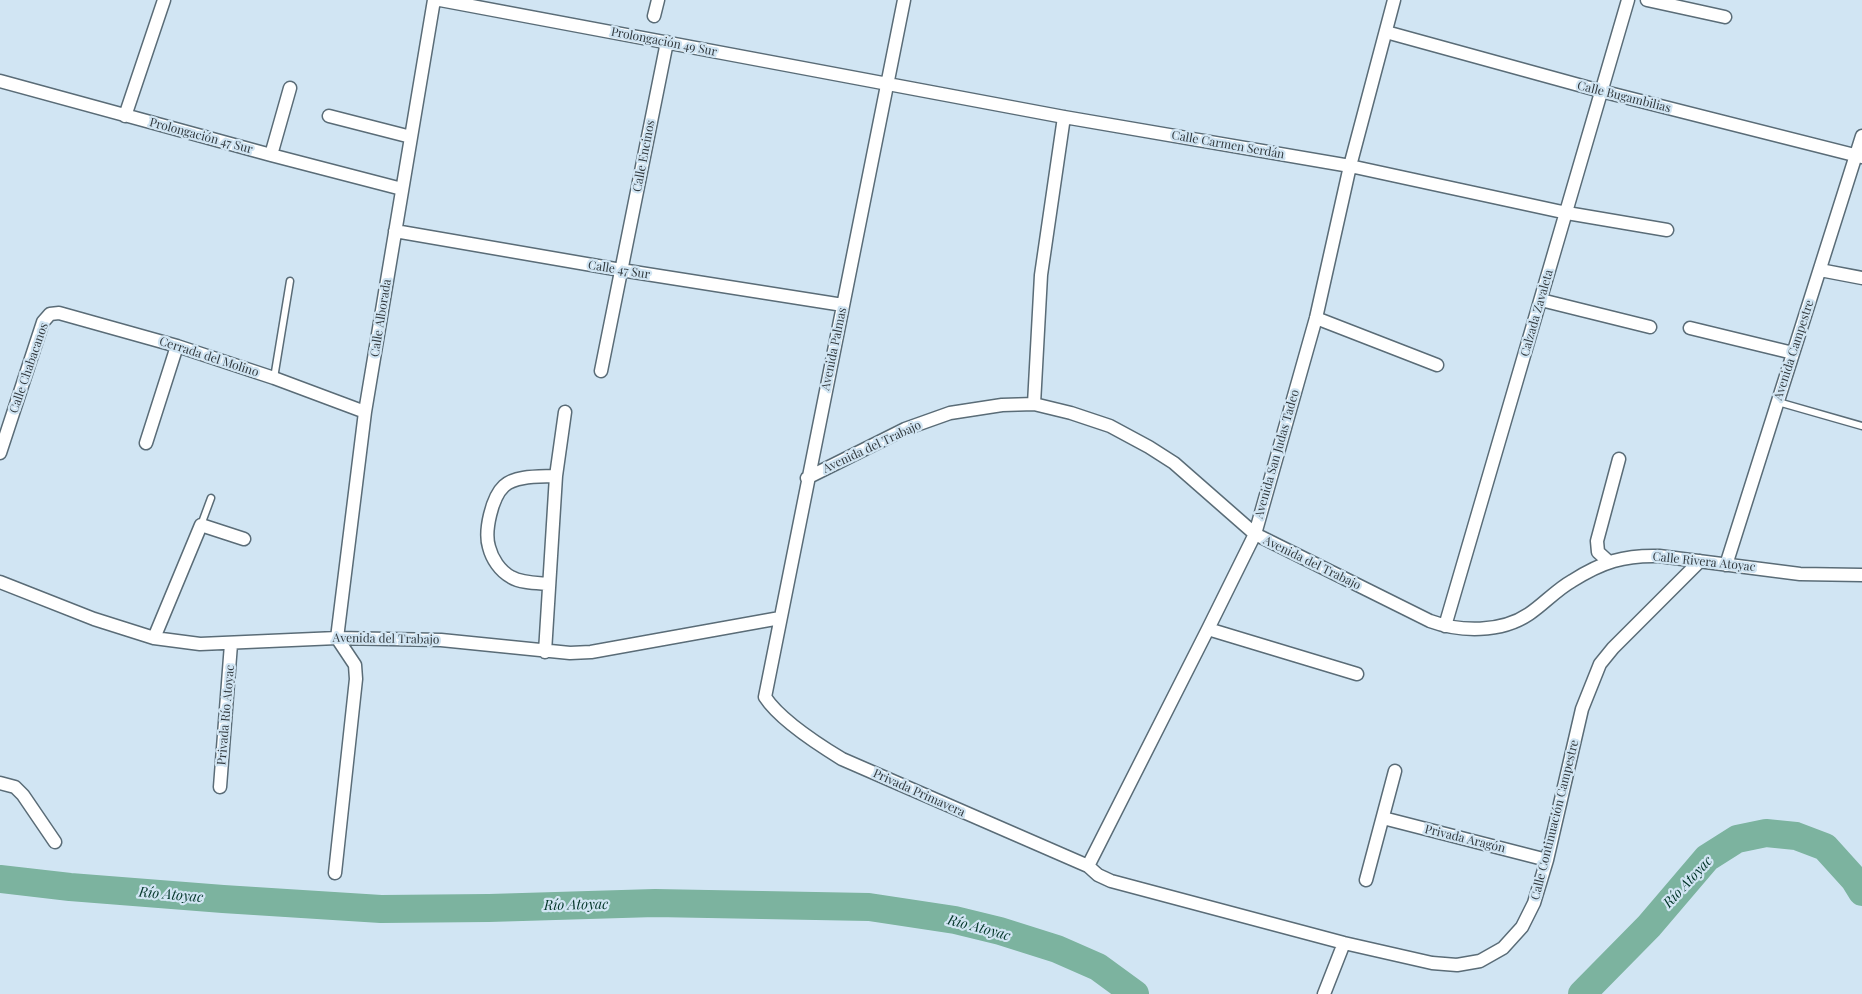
<!DOCTYPE html>
<meta charset="utf-8">
<style>
body{margin:0}
canvas{display:block;background:#d1e5f3}
</style>
<canvas width="1862" height="994"></canvas>
<script>
const ctx = document.querySelector('canvas').getContext('2d');
ctx.lineJoin = 'round';
function strokePath(path, color, width, dash) { ctx.strokeStyle = color; ctx.lineWidth = width; ctx.lineCap = dash ? 'butt' : 'round'; ctx.setLineDash(dash || []); ctx.stroke(path); }
function label(font, color, halo, rows, align = 'center') {
  ctx.font = font + ' "Playfair Display",serif'; ctx.lineWidth = 4.5; ctx.setLineDash([]); ctx.textBaseline = 'middle'; ctx.strokeStyle = halo; ctx.fillStyle = color; for (const [text, x, y, turn = 0] of rows) {
    ctx.save(); ctx.translate(x, y); ctx.rotate((+turn || 0) * Math.PI / 180); ctx.textAlign = isNaN(turn) ? turn : align; if (halo) ctx.strokeText(text, 0, 0); ctx.fillText(text, 0, 0); ctx.restore();
  }
}
strokePath(new Path2D(`
 M 0,879 L 70,887 L 223,899 L 381,909 L 489,908 L 655,903 L 869,907 L 955,920 L 1000,931 L 1057,949 L 1098,967 L 1135,994
 M 1582,994 L 1649,926 L 1707,858 L 1737,839 L 1766,833 L 1796,836 L 1825,847 L 1854,879 L 1862,892`), '#7cb39f', 28);
const lane = new Path2D(`
 M 274,378 L 290,281
 M 1778,402 L 1862,426
 M 201,525 L 211,498`);
const street = new Path2D(`
 M 440,0 L 1064,117 L 1350,166 L 1567,213 L 1667,230
 M 904,0 L 765,697 C 780,720 819,745 842,759 L 1088,866
 M 1394,0 L 1350,166 L 1316,318 L 1255,534 L 1208,629 L 1088,866 L 1098,875 L 1111,881 L 1344,943 L 1432,963 L 1457,965 L 1480,961 L 1503,948 L 1522,927 L 1534,903 L 1547,860 L 1582,709 L 1600,664 L 1613,648 L 1700,561
 M 1647,0 L 1725,17
 M 654,16 L 658,0
 M 1386,32 L 1597,90 L 1862,157
 M 0,81 L 271,155 L 402,189
 M 125,116 L 164,0
 M 329,116 L 411,137
 M 271,155 L 290,88
 M 395,231 L 621,270 L 843,305
 M 1820,270 L 1862,278
 M 1541,300 L 1650,327
 M 1316,318 L 1437,365
 M 1690,328 L 1793,353
 M 601,371 L 667,42
 M 1034,404 L 1041,275 L 1064,117
 M 146,443 L 177,346
 M 0,453 L 43,322 L 50,314 L 59,313 L 177,346 L 274,378 L 365,412
 M 807,478 L 905,429 L 950,413 L 1002,405 L 1034,404 L 1071,413 L 1110,426 L 1149,447 L 1174,463 L 1255,534 L 1430,621 C 1460,632 1501,633 1529,614 C 1544,604 1556,590 1572,581 C 1602,562 1624,555 1659,556 L 1800,574 L 1862,575
 M 1609,562 L 1598,552 L 1597,541 L 1619,459
 M 1726,565 L 1862,136
 M 0,582 L 94,619 L 154,638 L 200,644 L 337,638 L 441,640 L 570,653 L 591,652 L 780,618
 M 548,584 C 536,583 521,583 511,577 C 500,571 492,559 489,547 C 484,531 492,497 504,486 C 516,475 541,477 556,476
 M 1445,626 L 1628,0
 M 1208,629 L 1357,674
 M 154,638 L 201,525 L 244,539
 M 545,652 L 556,476 L 565,412
 M 0,783 L 15,787 L 23,795 L 55,842
 M 220,787 L 231,644
 M 1383,818 L 1547,860
 M 335,873 L 356,679 L 355,665 L 337,638 L 365,412 L 434,0
 M 1366,880 L 1395,771
 M 1324,994 L 1344,943`);
strokePath(lane, '#5a6c77', 9);
strokePath(street, '#5a6c77', 15);
strokePath(lane, '#fff', 6);
strokePath(street, '#fff', 12);
label('12px', '#31393e', '#d1e5f3', [
 ["Prolongación 49 Sur",664,42,11],
 ["Calle Bugambilias",1624,97,14],
 ["Prolongación 47 Sur",201,136,15],
 ["Calle Carmen Serdán",1228,145,10],
 ["Calle Encinos",644,156,-79],
 ["Calle 47 Sur",619,270,9],
 ["Calzada Zavaleta",1537,313,-74],
 ["Calle Alborada",381,318,-81],
 ["Avenida Palmas",834,349,-78],
 ["Avenida Campestre",1794,350,-72],
 ["Cerrada del Molino",209,357,18],
 ["Calle Chabacanos",29,368,-71],
 ["Avenida del Trabajo",872,447,-25],
 ["Avenida San Judas Tadeo",1277,454,-74],
 ["Calle Rivera Atoyac",1704,562,6],
 ["Avenida del Trabajo",1312,563,26],
 ["Avenida del Trabajo",386,639,1],
 ["Privada Río Atoyac",226,715,-85],
 ["Privada Primavera",919,793,24],
 ["Calle Continuación Campestre",1555,820,-76],
 ["Privada Aragón",1465,839,14]
]);
label('italic 14px', '#013427', '#d1e5f3', [
 ["Río Atoyac",1688,882,-47],
 ["Río Atoyac",171,895,5],
 ["Río Atoyac",576,905,-1],
 ["Río Atoyac",979,928,15]
]);
</script>
